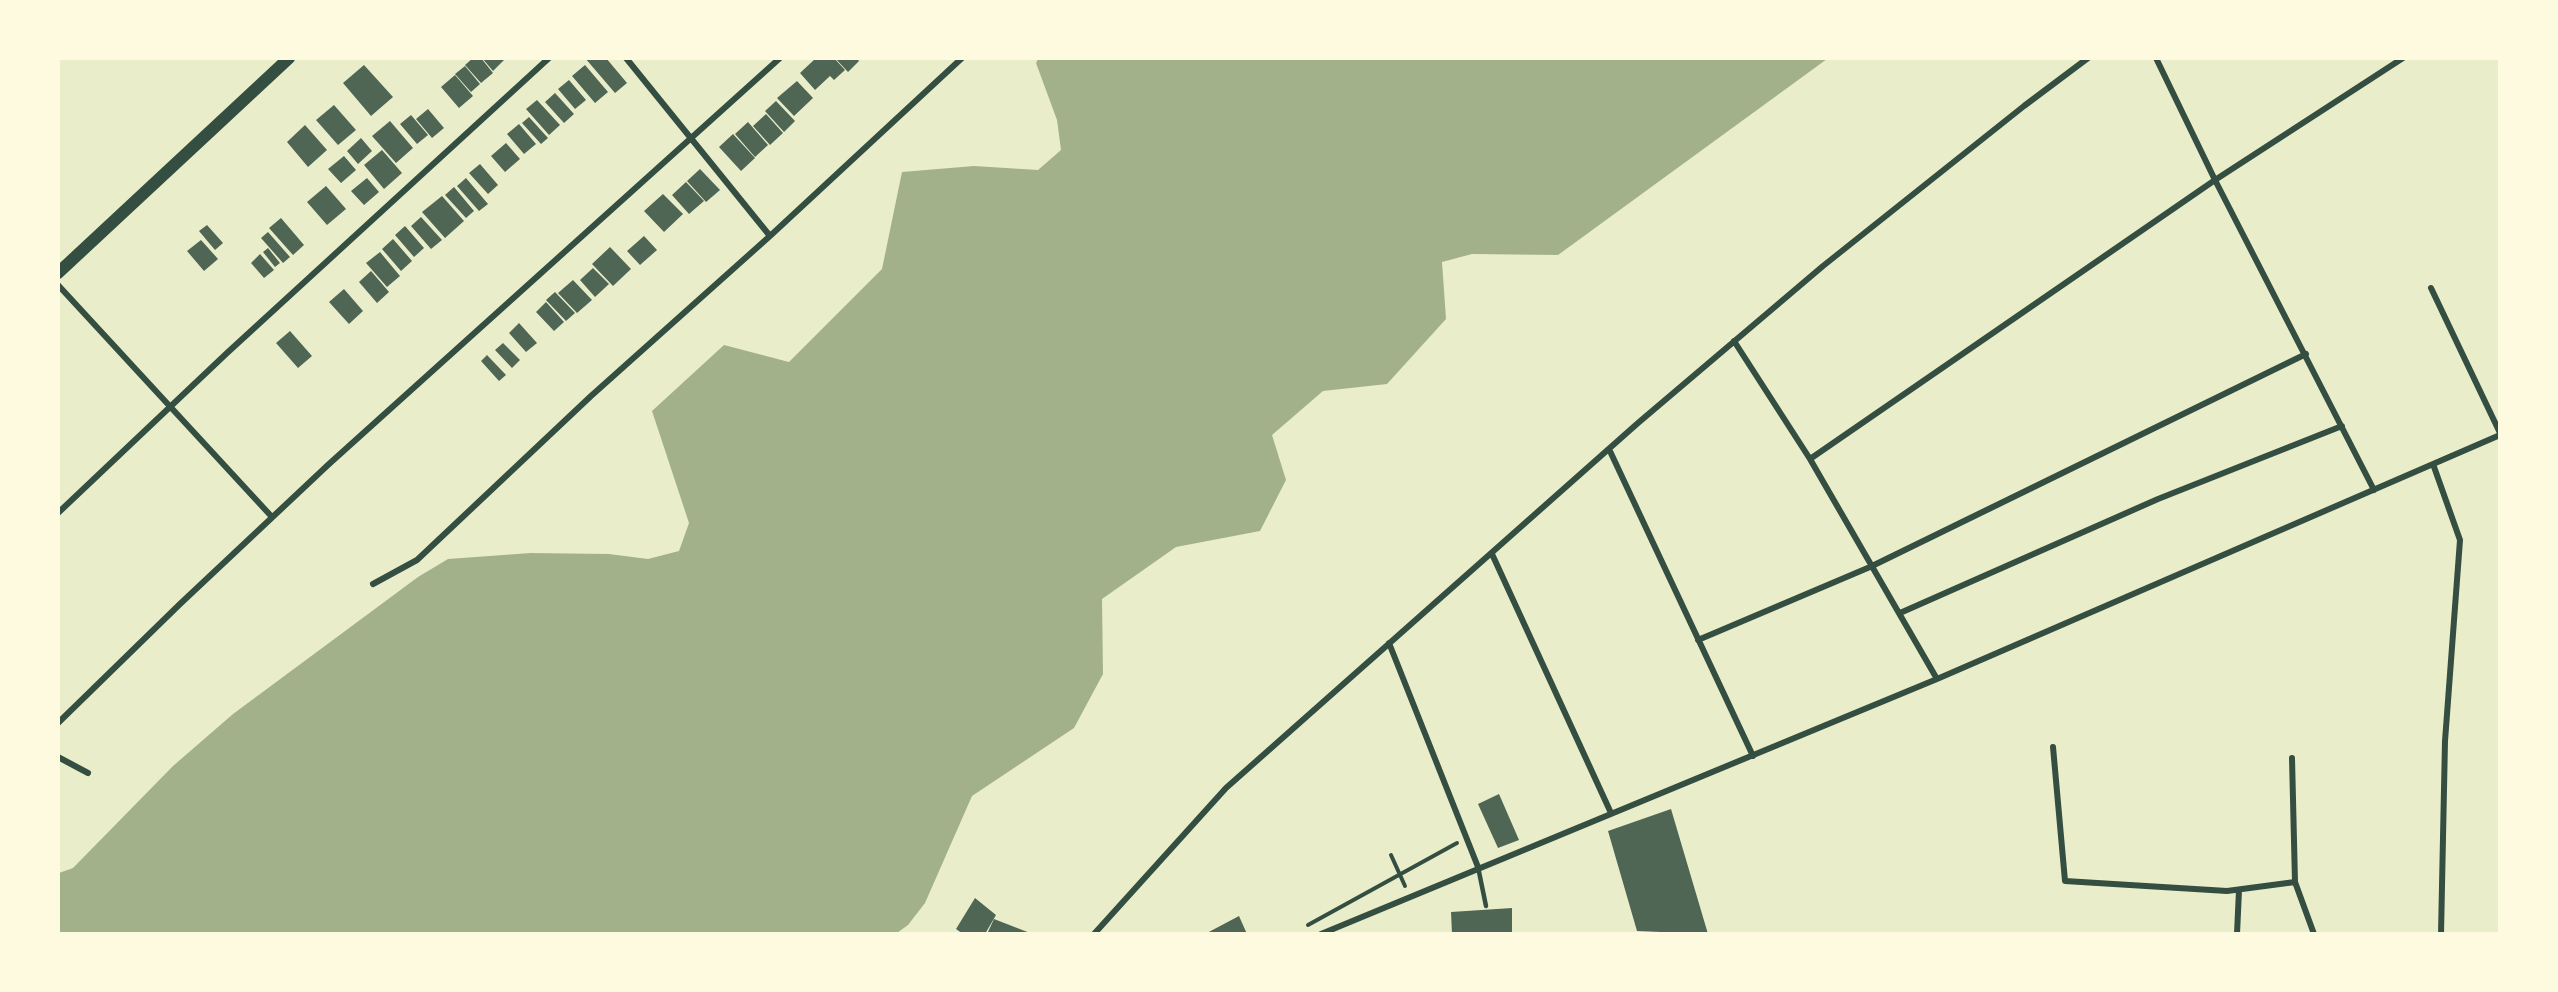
<!DOCTYPE html>
<style>
body{margin:0}
#map{position:relative;width:2558px;height:992px;overflow:hidden;background:#e9edc9;font-family:"Asap Condensed",sans-serif}
canvas{display:block}
.frame{position:absolute;inset:0;border:60px solid #fefae0;pointer-events:none}
</style>
<div id="map">
<canvas width="2558" height="992"></canvas>
<div class="frame"></div>
</div>
<script>
const ctx = document.querySelector('canvas').getContext('2d');
ctx.lineJoin = 'round';
function paint(path, color) { ctx.fillStyle = color; ctx.fill(path, 'evenodd'); }
function strokePath(path, color, width, dash) { ctx.strokeStyle = color; ctx.lineWidth = width; ctx.lineCap = dash ? 'butt' : 'round'; ctx.setLineDash(dash || []); ctx.stroke(path); }
paint(new Path2D(`
 M 1038,59 L 1827,59 L 1558,255 L 1472,254 L 1442,262 L 1446,319 L 1387,384 L 1323,391 L 1272,435 L 1286,480 L 1260,531 L 1176,547 L 1102,599 L 1103,674 L 1074,728 L 972,796 L 925,903 L 908,925 L 897,933 L 59,933 L 59,873 L 73,868 L 173,766 L 233,714 L 418,577 L 448,559 L 531,553 L 609,554 L 648,559 L 679,551 L 689,523 L 652,411 L 724,345 L 789,362 L 882,269 L 902,172 L 974,166 L 1038,170 L 1061,150 L 1057,120 L 1036,63 Z`), '#a3b18a');
paint(new Path2D(`
 M 473,58 L 481,58 L 493,73 L 481,83 L 465,65 Z
 M 482,58 L 506,58 L 493,71 Z
 M 585,58 L 606,58 L 627,83 L 615,93 Z
 M 816,58 L 834,58 L 845,70 L 834,80 L 830,76 L 815,90 L 800,73 Z
 M 835,58 L 857,58 L 859,61 L 848,72 Z
 M 364,65 L 393,97 L 371,116 L 343,83 Z
 M 585,65 L 608,92 L 595,103 L 572,76 Z
 M 465,66 L 480,84 L 471,92 L 455,74 Z
 M 455,75 L 473,96 L 459,108 L 441,87 Z
 M 569,80 L 586,100 L 575,109 L 558,89 Z
 M 797,81 L 813,98 L 794,116 L 777,98 Z
 M 555,93 L 574,114 L 564,123 L 545,102 Z
 M 537,100 L 560,125 L 549,135 L 526,109 Z
 M 776,101 L 795,121 L 784,132 L 765,111 Z
 M 334,105 L 356,130 L 338,145 L 316,120 Z
 M 428,109 L 444,128 L 432,138 L 416,119 Z
 M 766,114 L 783,133 L 770,145 L 753,126 Z
 M 411,115 L 428,135 L 417,144 L 400,124 Z
 M 529,117 L 548,138 L 541,144 L 522,123 Z
 M 390,121 L 413,148 L 396,163 L 372,136 Z
 M 748,122 L 768,145 L 755,157 L 735,134 Z
 M 519,124 L 536,144 L 524,154 L 507,134 Z
 M 305,125 L 327,150 L 308,167 L 287,142 Z
 M 733,134 L 755,158 L 741,171 L 719,147 Z
 M 361,138 L 372,151 L 358,164 L 347,151 Z
 M 506,143 L 520,159 L 505,172 L 491,156 Z
 M 382,150 L 402,173 L 384,189 L 364,165 Z
 M 344,156 L 356,170 L 341,183 L 328,169 Z
 M 480,164 L 498,185 L 488,194 L 469,173 Z
 M 700,169 L 720,190 L 706,202 L 687,181 Z
 M 367,178 L 379,192 L 364,205 L 351,191 Z
 M 466,178 L 488,204 L 479,211 L 457,186 Z
 M 686,182 L 704,201 L 689,214 L 672,195 Z
 M 326,186 L 346,209 L 327,225 L 307,202 Z
 M 454,187 L 474,211 L 466,218 L 445,195 Z
 M 663,194 L 683,214 L 664,232 L 644,211 Z
 M 442,196 L 464,221 L 445,238 L 422,212 Z
 M 421,217 L 442,240 L 431,249 L 411,226 Z
 M 281,218 L 304,245 L 293,255 L 269,228 Z
 M 207,225 L 223,243 L 215,250 L 199,231 Z
 M 405,226 L 424,248 L 414,257 L 395,235 Z
 M 268,232 L 290,257 L 283,263 L 261,238 Z
 M 644,236 L 657,250 L 640,265 L 627,251 Z
 M 393,239 L 412,261 L 401,271 L 382,249 Z
 M 201,240 L 218,259 L 204,271 L 187,251 Z
 M 610,247 L 631,269 L 613,286 L 592,264 Z
 M 268,248 L 280,263 L 275,267 L 263,252 Z
 M 380,252 L 400,276 L 387,287 L 366,263 Z
 M 260,254 L 274,270 L 264,278 L 251,263 Z
 M 593,268 L 609,284 L 595,297 L 580,280 Z
 M 371,271 L 389,292 L 377,303 L 359,282 Z
 M 573,280 L 592,300 L 577,313 L 558,293 Z
 M 344,289 L 363,311 L 349,324 L 329,302 Z
 M 555,292 L 575,313 L 566,321 L 546,300 Z
 M 546,302 L 564,322 L 554,331 L 536,312 Z
 M 519,323 L 537,343 L 526,352 L 509,333 Z
 M 290,331 L 312,356 L 298,368 L 276,343 Z
 M 503,343 L 520,360 L 512,368 L 495,350 Z
 M 487,355 L 506,375 L 499,381 L 481,361 Z
 M 1499,794 L 1519,840 L 1498,848 L 1478,804 Z
 M 1671,809 L 1708,934 L 1637,931 L 1608,831 Z
 M 975,898 L 996,915 L 985,934 L 963,934 L 956,929 Z
 M 1512,908 L 1512,934 L 1452,934 L 1451,912 Z
 M 1239,916 L 1247,934 L 1205,934 Z
 M 994,919 L 1030,933 L 1030,934 L 987,934 Z`), '#4f6655');
strokePath(new Path2D(`
 M 1391,855 L 1405,886
 M 1308,925 L 1457,843`), '#344e41', 4);
strokePath(new Path2D(`
 M 1478,867 L 1486,906`), '#344e41', 4.5);
strokePath(new Path2D(`
 M 626,58 L 770,236
 M 2156,58 L 2215,180 L 2374,490
 M 58,285 L 272,517
 M 2431,288 L 2500,433
 M 1734,341 L 1810,459 L 1937,679
 M 1609,449 L 1753,756
 M 1810,459 L 2215,180 L 2403,58
 M 2433,464 L 2460,540 L 2445,741 L 2441,934
 M 58,513 L 227,353 L 549,58
 M 1492,554 L 1611,813
 M 373,584 L 417,560 L 591,396 L 770,236 L 962,58
 M 1900,613 L 2158,499 L 2342,426
 M 1698,640 L 1870,567 L 2306,354
 M 1389,643 L 1478,867
 M 58,723 L 180,604 L 329,464 L 780,58
 M 2053,747 L 2065,881 L 2227,891 L 2295,882
 M 58,757 L 88,773
 M 2292,758 L 2295,882 L 2314,934
 M 1094,934 L 1226,788 L 1638,423 L 1823,266 L 2024,106 L 2088,58
 M 1321,934 L 1937,679 L 2500,435
 M 2237,934 L 2239,890`), '#344e41', 6);
strokePath(new Path2D(`
 M 58,273 L 289,58`), '#344e41', 12);
</script>
